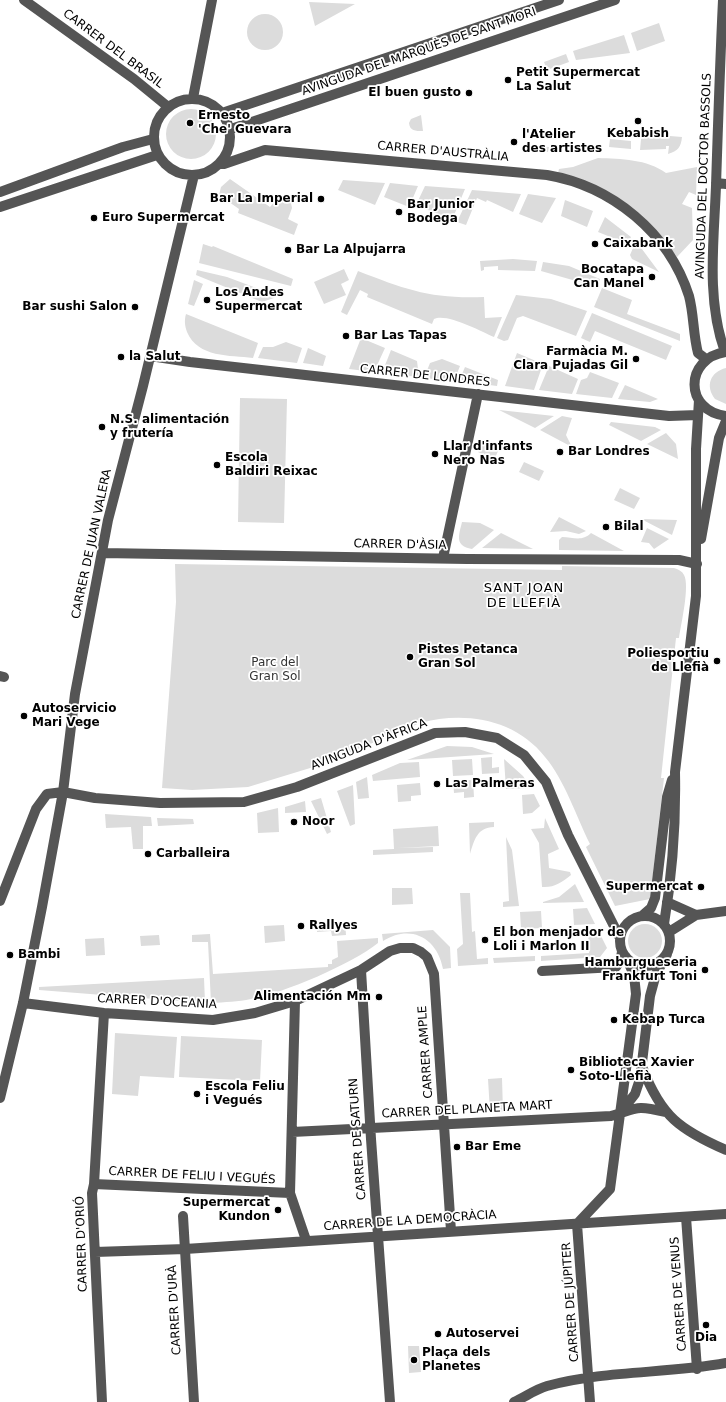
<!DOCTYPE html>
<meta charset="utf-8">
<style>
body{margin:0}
canvas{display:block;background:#fff}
</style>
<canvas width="726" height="1402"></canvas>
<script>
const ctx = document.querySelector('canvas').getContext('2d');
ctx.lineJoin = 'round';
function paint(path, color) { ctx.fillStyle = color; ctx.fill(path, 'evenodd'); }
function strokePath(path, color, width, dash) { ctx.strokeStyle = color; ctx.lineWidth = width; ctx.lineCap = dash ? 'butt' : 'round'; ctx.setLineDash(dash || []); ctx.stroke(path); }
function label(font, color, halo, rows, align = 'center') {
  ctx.font = font + ' "DejaVu Sans",sans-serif'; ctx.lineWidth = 3.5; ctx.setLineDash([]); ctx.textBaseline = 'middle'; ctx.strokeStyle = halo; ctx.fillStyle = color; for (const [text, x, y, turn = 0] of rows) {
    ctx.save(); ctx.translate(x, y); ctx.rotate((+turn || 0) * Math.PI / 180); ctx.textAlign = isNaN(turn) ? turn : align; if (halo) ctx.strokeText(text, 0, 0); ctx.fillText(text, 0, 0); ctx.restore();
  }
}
paint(new Path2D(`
 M 309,2 L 355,4 L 315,26 Z
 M247 32a18 18 0 1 1 36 0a18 18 0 1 1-36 0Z
 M 659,23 L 665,41 L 637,51 L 631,33 Z
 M 624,35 L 630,53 L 576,60 L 573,51 Z
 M 566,54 L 569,62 L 547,70 L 544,62 Z
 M166 134a25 25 0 1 1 50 0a25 25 0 1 1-50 0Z
 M 421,115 L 423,131 C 415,131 410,131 409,123 L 411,119 Z
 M 646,134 L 682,137 C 681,147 678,151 668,154 L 669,146 L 666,146 L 666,149 L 640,150 L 641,139 Z
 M 610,139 L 631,141 L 631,149 L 609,147 Z
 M 522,145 L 549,147 L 548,152 L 522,149 Z
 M 598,158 C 621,159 647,159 666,173 L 697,167 L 696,195 L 689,192 L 682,204 L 692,208 L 693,240 L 677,257 L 657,231 L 558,173 L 559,169 L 573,167 Z
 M 230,179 L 270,207 L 280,195 L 291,203 L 292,208 L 288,219 L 298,224 L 294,235 L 238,213 L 239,209 L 219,195 L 221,187 Z
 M 343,180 L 385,183 L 375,205 L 338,190 Z
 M 390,183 L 418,186 L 409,207 L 384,197 Z
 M 425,186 L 465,189 L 452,220 L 416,205 Z
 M 472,190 L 521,194 L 513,212 L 487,200 L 486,202 L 477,198 L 466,225 L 457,222 Z
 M 528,194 L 556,198 L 542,223 L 519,214 Z
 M 565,200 L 593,211 L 587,227 L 561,216 Z
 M 605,217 L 631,237 L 628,244 L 598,232 Z
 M 636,241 L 659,272 L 632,259 L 630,255 Z
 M 203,244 L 212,247 L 213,246 L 293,279 L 291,286 L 199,263 Z
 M 513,259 L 537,261 L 535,271 L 498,270 L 498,266 L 484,267 L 484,270 L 481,271 L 480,261 Z
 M 543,262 L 569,266 L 600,279 L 597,287 L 541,271 Z
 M 344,269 L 349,280 L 341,284 L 346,295 L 324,304 L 314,282 Z
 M 197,270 L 227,277 L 275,295 L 274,298 L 262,302 L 196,275 Z
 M 358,271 C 407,290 431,299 484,297 L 485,318 L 502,317 L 494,337 C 480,331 447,313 434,319 L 432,324 L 367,297 L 368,294 L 360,290 L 347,315 L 341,312 Z
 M 194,280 L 203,284 L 194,306 L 188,304 Z
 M 602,288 L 632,300 L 627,314 L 680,334 L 680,341 L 594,307 Z
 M 516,295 L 551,299 L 587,311 L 576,336 L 523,316 L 517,318 L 508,340 L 504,341 L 497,338 Z
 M 592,313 L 672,346 L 666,360 L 595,331 L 590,342 L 581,338 Z
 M 186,314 L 258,343 L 253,358 C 230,355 198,358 187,332 C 185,326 184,321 186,314 Z
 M 361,338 L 385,348 L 374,372 L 349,369 Z
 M 286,342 L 302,348 L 297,363 L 258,358 L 263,347 L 273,347 Z
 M 308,348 L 326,356 L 323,366 L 303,363 Z
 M 391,350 L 417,361 L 419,377 L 382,373 Z
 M 517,353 L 543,364 L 534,390 L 505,386 Z
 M 442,359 L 460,366 L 454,381 L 424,378 L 430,363 Z
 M 549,366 L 578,379 L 572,394 L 539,390 Z
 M 465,367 L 498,380 L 497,386 L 459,381 Z
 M 726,368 L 726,404 L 715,399 C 705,386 710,372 726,368 Z
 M 590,372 L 619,383 L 612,398 L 576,394 L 581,380 L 587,378 Z
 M 625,385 L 658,399 L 650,402 L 618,399 Z
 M 240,398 L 287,399 L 284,523 L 238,522 Z
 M 499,410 L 554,416 L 535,428 Z
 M 562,416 L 572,418 L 566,435 L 572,447 L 540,430 Z
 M 611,422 L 655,427 L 661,430 L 641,441 L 609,425 Z
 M 666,433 L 676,444 L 678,459 L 647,444 Z
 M 480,440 L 499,449 L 494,460 L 478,452 Z
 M 524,462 L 544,471 L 539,481 L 519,472 Z
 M 620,488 L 640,498 L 634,509 L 614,500 Z
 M 559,517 L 586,531 L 579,534 L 566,531 L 550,532 Z
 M 641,519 L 677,520 L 672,535 Z
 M 462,522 L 480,523 L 494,530 L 472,549 C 454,546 459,535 462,522 Z
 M 647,528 L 669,539 L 654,549 L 649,543 L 641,542 Z
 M 501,533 L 533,549 L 482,548 Z
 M 591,533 L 624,551 L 559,550 L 559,540 L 562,537 C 573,537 582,542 591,533 Z
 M 175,564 L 562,570 L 562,566 L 674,568 C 678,569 682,571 684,575 C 690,586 681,624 679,638 L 676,638 L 661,778 L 664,778 L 650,899 L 615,906 L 586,847 L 590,844 C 577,818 564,779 545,757 C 515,719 465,711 420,723 L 320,765 L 248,787 L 192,790 L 162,788 L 176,602 Z
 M 447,746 L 472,747 L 494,754 L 407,760 Z
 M 492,757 L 492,768 L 499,767 L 499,773 L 482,774 L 481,758 Z
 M 472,759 L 473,775 L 453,776 L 452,760 Z
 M 504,759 L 523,776 L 531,788 L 506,789 Z
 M 419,762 L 420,777 L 373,781 L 372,775 L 400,763 Z
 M 367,777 L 369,798 L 358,799 L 356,782 Z
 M 473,780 L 474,797 L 464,798 L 464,792 L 454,793 L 453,781 Z
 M 420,783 L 421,795 L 411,796 L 411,801 L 398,802 L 397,785 Z
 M 353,785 L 355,824 L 350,826 L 337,791 Z
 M 534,794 L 540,806 L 532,813 L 523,814 L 522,795 Z
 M 321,798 L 331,832 L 327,834 L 311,801 Z
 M 305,801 L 306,812 L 285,813 L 285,807 Z
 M 278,808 L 279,832 L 258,833 L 257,813 Z
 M 105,814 L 151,817 L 152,826 L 143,826 L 143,849 L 133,849 L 131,827 L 106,828 Z
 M 157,818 L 193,819 L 194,824 L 158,826 Z
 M 545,818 L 559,849 L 548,854 L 549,868 L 570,872 L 571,875 C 562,882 554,888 542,887 L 539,843 L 531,829 L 544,828 Z
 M 494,822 L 494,827 C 477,827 474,841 470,854 L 469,823 Z
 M 438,826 L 439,846 L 397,848 L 433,847 L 433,852 L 373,855 L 373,850 L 394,849 L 393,829 Z
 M 506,837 L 512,850 L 519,906 L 503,907 L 503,902 L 509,901 Z
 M 575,884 L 584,902 L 543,903 L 543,902 L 559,897 Z
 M 392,888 L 412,888 L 413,904 L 392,905 Z
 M 460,893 L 470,893 L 472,932 L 475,931 L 477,959 L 488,958 L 488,964 L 458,966 L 457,949 L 463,944 Z
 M 587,908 L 595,924 L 574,925 L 573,909 Z
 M 541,911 L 542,928 L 521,929 L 520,912 Z
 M 345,921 L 346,935 L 332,936 L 331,931 L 317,932 L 317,923 Z
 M628 941a17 17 0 1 1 34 0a17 17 0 1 1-34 0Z
 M 284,925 L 285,941 L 265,943 L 264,926 Z
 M 433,930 L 450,947 L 451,968 L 443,969 C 437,937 410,924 383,941 L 382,934 Z
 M 598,930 L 607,948 L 600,957 L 541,961 L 541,956 L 589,953 L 588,931 Z
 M 210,934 L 213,974 L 328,967 L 328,964 L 332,964 L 332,960 L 338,957 L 337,941 L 378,938 L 378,943 C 352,964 284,993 251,999 C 238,1002 225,1002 211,1003 L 208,942 L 192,942 L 192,935 Z
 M 159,935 L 160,945 L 141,946 L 140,936 Z
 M 104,938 L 105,955 L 86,956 L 85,939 Z
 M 535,956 L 535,961 L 494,963 L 493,958 Z
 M 204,978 L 205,1003 L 39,990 L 39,987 Z
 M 115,1033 L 177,1037 L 174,1078 L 140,1076 L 138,1096 L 112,1094 Z
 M 181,1036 L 262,1040 L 260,1081 L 179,1077 Z
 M 502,1078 L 503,1112 L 490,1112 L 488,1079 Z
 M 408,1346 L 419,1346 L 421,1372 L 409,1373 Z`), '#dcdcdc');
strokePath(new Path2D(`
 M 24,0 L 134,79 L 167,106
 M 723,0 C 720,62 718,124 716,186 C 714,240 706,300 725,352
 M 193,98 L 212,0
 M154 137a38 38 0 1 1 76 0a38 38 0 1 1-76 0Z
 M 222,113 L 559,0
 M 231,129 L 615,0
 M 219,164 L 224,164 L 265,150 L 547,175 C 612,186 669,233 689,296 C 694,315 693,334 698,353 L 706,359
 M 716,183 L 726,184
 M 0,192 L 123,147 L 153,139
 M 0,207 L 157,155
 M 726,352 C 684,358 684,411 726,416
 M 150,356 L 190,362 L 669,416 L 698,415
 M 701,539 L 719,438 L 726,421
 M 102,553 L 467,559 L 679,560 L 697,564
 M 443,558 L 478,394
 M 0,676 L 4,677
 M 0,901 L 36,809 L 47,794 L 63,792 L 95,798 L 160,803 L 244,802 L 297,787 L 435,733 L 465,732 L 497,738 L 524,755 L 546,782 L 568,835 L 620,938
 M 667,902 L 696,915
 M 643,915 L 651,908 L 655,898 L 667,797 L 672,780
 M620 941a25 25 0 1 1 50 0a25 25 0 1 1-50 0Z
 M 664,924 C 672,876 676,821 675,772 L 696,596 L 696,449 L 699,400
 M 669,932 L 696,915 L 726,911
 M 361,970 L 371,1139 L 390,1402
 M 542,971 L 616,967 L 620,961 L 622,952
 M 295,1001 L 290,1193 L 306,1240
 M 23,1003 L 104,1013 L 213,1020 L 255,1013 L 295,1001 L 361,970 L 390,951 L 400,948 L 413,948 L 421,952 L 427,957 L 434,974 L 451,1231
 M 643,1069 C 661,1116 680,1130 726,1150
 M 0,1098 L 23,1003 L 42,907 L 63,792 L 75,694 L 108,520 L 143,386 L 194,175
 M 621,1112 L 635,1094 L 640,1079 L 650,996 L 656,974 L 667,954
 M 292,1132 L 611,1116 C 638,1108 636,1105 665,1112
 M 94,1184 L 290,1193
 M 183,1216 L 194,1402
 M 686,1217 L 697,1369
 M 95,1252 L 185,1249 L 726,1214
 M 102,1402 L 92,1193 L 94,1184 L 104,1013
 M 514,1402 C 525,1397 536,1389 547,1386 C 605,1370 667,1374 726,1363
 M 590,1402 L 577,1224 L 610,1189 L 636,994 L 634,975 L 626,957`), '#555', 10);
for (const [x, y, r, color] of [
 [508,80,4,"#000"],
 [469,93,4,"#000"],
 [638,121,4,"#000"],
 [190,123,4,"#000"],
 [514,142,4,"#000"],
 [321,199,4,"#000"],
 [399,212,4,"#000"],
 [94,218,4,"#000"],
 [595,244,4,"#000"],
 [288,250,4,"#000"],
 [652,277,4,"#000"],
 [207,300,4,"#000"],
 [135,307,4,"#000"],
 [346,336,4,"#000"],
 [121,357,4,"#000"],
 [636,359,4,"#000"],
 [102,427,4,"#000"],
 [560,452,4,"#000"],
 [435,454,4,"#000"],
 [217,465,4,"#000"],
 [606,527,4,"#000"],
 [410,657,4,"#000"],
 [717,661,4,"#000"],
 [24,716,4,"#000"],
 [437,784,4,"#000"],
 [294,822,4,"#000"],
 [148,854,4,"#000"],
 [701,887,4,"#000"],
 [301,926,4,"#000"],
 [485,940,4,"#000"],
 [10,955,4,"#000"],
 [705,970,4,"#000"],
 [379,997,4,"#000"],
 [614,1020,4,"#000"],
 [571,1070,4,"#000"],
 [197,1094,4,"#000"],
 [457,1147,4,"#000"],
 [278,1210,4,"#000"],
 [706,1325,4,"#000"],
 [438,1334,4,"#000"],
 [414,1360,4,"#000"]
]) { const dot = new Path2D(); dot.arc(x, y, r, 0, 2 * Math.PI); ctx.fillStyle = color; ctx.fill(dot); strokePath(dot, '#fff', 1.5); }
label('12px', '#000', '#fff', [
 ["CARRER DEL BRASIL",113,49,37],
 ["AVINGUDA DEL MARQUÈS DE SANT MORI",419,52,-19],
 ["CARRER D'AUSTRÀLIA",443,152,5],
 ["AVINGUDA DEL DOCTOR BASSOLS",704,176,-88],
 ["CARRER DE LONDRES",425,376,6],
 ["CARRER DE JUAN VALERA",92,544,-78],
 ["CARRER D'ÀSIA",400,545,1],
 ["AVINGUDA D'ÀFRICA",369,745,-21],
 ["CARRER D'OCEANIA",157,1002,3],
 ["CARRER AMPLE",426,1052,-94],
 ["CARRER DEL PLANETA MART",467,1110,-3],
 ["CARRER DE SATURN",358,1139,-94],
 ["CARRER DE FELIU I VEGUÉS",192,1176,3],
 ["CARRER DE LA DEMOCRÀCIA",410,1221,-4],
 ["CARRER D'ORIÓ",82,1244,-92],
 ["CARRER DE VENUS",679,1294,-94],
 ["CARRER DE JÚPITER",571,1302,-94],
 ["CARRER D'URÀ",175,1310,-93]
]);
label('bold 12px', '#000', '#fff', [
 ["Petit Supermercat",516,73],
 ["La Salut",516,87],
 ["El buen gusto",461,93,"right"],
 ["Ernesto",198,116],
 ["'Che' Guevara",198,130],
 ["Kebabish",638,134,"center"],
 ["l'Atelier",522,135],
 ["des artistes",522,149],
 ["Bar La Imperial",313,199,"right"],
 ["Bar Junior",407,205],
 ["Bodega",407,219],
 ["Euro Supermercat",102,218],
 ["Caixabank",603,244],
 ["Bar La Alpujarra",296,250],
 ["Bocatapa",644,270,"right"],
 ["Can Manel",644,284,"right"],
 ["Los Andes",215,293],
 ["Supermercat",215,307],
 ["Bar sushi Salon",127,307,"right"],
 ["Bar Las Tapas",354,336],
 ["Farmàcia M.",628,352,"right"],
 ["Clara Pujadas Gil",628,366,"right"],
 ["la Salut",129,357],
 ["N.S. alimentación",110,420],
 ["y frutería",110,434],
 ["Llar d'infants",443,447],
 ["Nero Nas",443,461],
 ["Bar Londres",568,452],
 ["Escola",225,458],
 ["Baldiri Reixac",225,472],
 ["Bilal",614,527],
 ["Pistes Petanca",418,650],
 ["Gran Sol",418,664],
 ["Poliesportiu",709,654,"right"],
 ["de Llefià",709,668,"right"],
 ["Autoservicio",32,709],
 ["Mari Vege",32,723],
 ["Las Palmeras",445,784],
 ["Noor",302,822],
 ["Carballeira",156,854],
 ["Supermercat",693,887,"right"],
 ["Rallyes",309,926],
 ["El bon menjador de",493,933],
 ["Loli i Marlon II",493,947],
 ["Bambi",18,955],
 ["Hamburgueseria",697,963,"right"],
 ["Frankfurt Toni",697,977,"right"],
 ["Alimentación Mm",371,997,"right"],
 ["Kebap Turca",622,1020],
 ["Biblioteca Xavier",579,1063],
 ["Soto-Llefià",579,1077],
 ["Escola Feliu",205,1087],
 ["i Vegués",205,1101],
 ["Bar Eme",465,1147],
 ["Supermercat",270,1203,"right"],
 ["Kundon",270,1217,"right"],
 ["Autoservei",446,1334],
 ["Dia",706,1338,"center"],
 ["Plaça dels",422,1353],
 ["Planetes",422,1367]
], 'left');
label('12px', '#333', '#fff', [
 ["Parc del",275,663],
 ["Gran Sol",275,677]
]);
ctx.letterSpacing = '1px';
label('13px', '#000', '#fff', [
 ["SANT JOAN",524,589],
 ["DE LLEFIÀ",524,604]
]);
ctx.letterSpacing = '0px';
</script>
